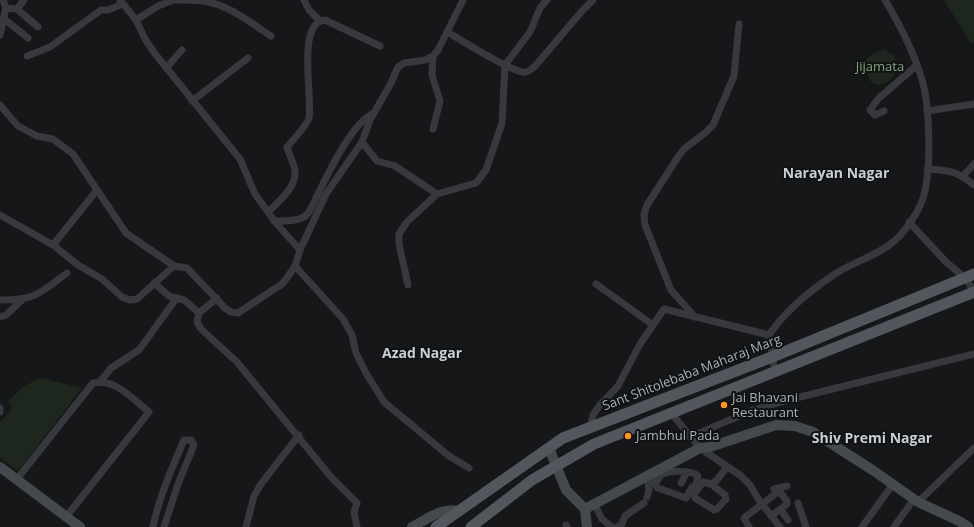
<!DOCTYPE html>
<style>
body{margin:0}
canvas{display:block;background:#161719}
</style>
<canvas width="974" height="527"></canvas>
<script>
const ctx = document.querySelector('canvas').getContext('2d');
ctx.lineJoin = 'round';
function paint(path, color) { ctx.fillStyle = color; ctx.fill(path, 'evenodd'); }
function strokePath(path, color, width, dash) { ctx.strokeStyle = color; ctx.lineWidth = width; ctx.lineCap = dash ? 'butt' : 'round'; ctx.setLineDash(dash || []); ctx.stroke(path); }
function label(font, color, halo, rows, align = 'center') {
  ctx.font = font + ' "Open Sans",sans-serif'; ctx.lineWidth = 4; ctx.setLineDash([]); ctx.textBaseline = 'middle'; ctx.strokeStyle = halo; ctx.fillStyle = color; for (const [text, x, y, turn = 0] of rows) {
    ctx.save(); ctx.translate(x, y); ctx.rotate((+turn || 0) * Math.PI / 180); ctx.textAlign = isNaN(turn) ? turn : align; if (halo) ctx.strokeText(text, 0, 0); ctx.fillText(text, 0, 0); ctx.restore();
  }
}
paint(new Path2D(`
 M 944,0 L 974,0 L 974,41 L 971,43 Z
 M 884,49 L 893,55 L 899,67 L 889,81 L 879,85 L 871,82 L 863,63 L 871,55 Z
 M 41,378 L 82,388 L 18,471 L 0,457 L 0,423 L 13,407 L 8,401 L 26,385 Z`), '#1e271e');
strokePath(new Path2D(`
 M 120,0 L 136,20 L 145,39 L 156,55 L 240,159 L 255,194 L 276,223 L 300,250
 M 175,0 C 184,0 193,0 203,1 C 228,4 251,23 271,36
 M 304,0 L 309,10 L 319,20
 M 6,8 L 17,9 L 38,27
 M 17,9 L 24,0
 M 3,18 L 28,38
 M 136,20 L 158,6 L 173,0
 M 447,32 C 463,41 506,69 522,72 C 528,73 532,69 536,65 L 582,11 L 593,0
 M 0,35 L 6,8 L 3,0
 M 27,56 L 50,47 L 101,10 L 108,10 L 123,4
 M 166,68 L 182,50
 M 192,101 L 248,58
 M 0,105 L 18,126 L 37,136 L 53,139 L 73,154 L 126,233 L 174,266 L 187,268 L 225,308 L 231,312 L 238,313 L 282,284 L 289,275 L 295,266 L 300,250 L 326,194 L 362,142 L 370,120 L 391,83 L 398,67 L 404,63 L 425,60 L 433,56 L 438,50 L 463,0
 M 884,111 L 875,115 L 870,110 L 878,99 L 917,65
 M 927,111 L 974,104
 M 433,129 L 440,101 L 432,75 L 433,56
 M 362,142 L 377,161 L 395,166 L 437,194
 M 927,169 C 948,170 957,171 974,185
 M 963,176 L 974,164
 M 268,212 C 278,202 297,187 295,171 C 294,163 289,155 287,147 C 292,141 308,124 309,118 C 313,98 296,22 325,20 L 380,46
 M 0,215 L 53,245 L 78,265 L 102,279 L 122,297 L 130,300 L 137,299 L 174,266
 M 274,221 C 283,221 293,222 302,218 C 310,215 313,203 317,196 C 328,174 352,122 374,113
 M 909,222 L 946,262 L 965,278 L 974,291
 M 53,245 L 97,190
 M 295,266 L 343,319 L 352,335 L 356,353 L 366,373 L 384,402 L 449,456 L 469,468
 M 154,283 L 169,296 L 184,300 L 199,313
 M 596,284 L 653,325
 M 408,285 L 399,244 L 399,234 L 407,222 L 437,194 L 476,183 L 486,170 L 502,123 L 505,65 L 530,32 L 540,8 L 547,0
 M 217,298 L 199,313 L 197,322 L 201,329 L 237,362 L 331,477 L 357,503 L 354,512 L 357,527
 M 0,300 C 36,300 39,294 67,273
 M 0,317 L 6,315 L 22,300
 M 695,317 L 671,290 L 645,225 L 644,215 L 647,205 L 678,157 L 684,149 L 705,133 L 713,125 L 734,76 L 739,24
 M 775,372 L 769,335 C 785,311 811,290 835,274 C 852,263 872,257 888,246 C 904,235 921,210 925,191 C 931,164 930,106 922,80 C 914,52 900,25 885,0
 M 101,381 L 111,368 L 139,350 L 176,299
 M 0,408 L 0,412
 M 672,414 L 700,448 L 741,476 L 750,485 L 759,500 L 780,527
 M 590,428 L 593,415 L 600,405 L 618,386 L 640,344 L 664,309 L 769,335
 M 690,437 L 753,410 L 796,398 L 974,354
 M 647,476 L 658,488 L 686,498 L 692,487 L 696,485 L 698,476 C 692,470 669,470 661,475 C 659,477 657,481 656,483
 M 647,476 L 649,490 L 647,497
 M 17,479 L 93,383 C 115,378 133,399 149,412 L 66,517
 M 681,483 L 687,472
 M 711,484 L 725,495 L 726,499 L 717,509 L 714,510 L 695,498 L 694,494 L 703,482 L 711,484 L 716,481 L 727,467
 M 774,489 L 787,486
 M 918,502 L 974,448
 M 798,503 L 806,527
 M 595,505 L 602,519 L 612,527
 M 781,510 L 788,520
 M 566,525 L 567,527
 M 153,527 C 159,497 172,468 184,440 L 191,440 L 194,445 L 178,484 L 164,527
 M 246,527 L 254,496 L 261,484 L 299,435
 M 617,527 L 622,524 L 625,516 L 644,503
 M 749,527 L 744,518 L 779,491 L 787,501 L 787,504 L 771,516
 M 862,527 L 893,484
 M 894,527 L 914,499`), '#37393e', 7);
strokePath(new Path2D(`
 M 549,448 L 566,490 L 585,509
 M 0,467 L 80,527
 M 585,509 L 700,448 L 710,447 L 776,425 L 795,426 L 813,432 L 874,471 L 918,502 L 959,521 L 968,527
 M 585,509 L 587,527
 M 412,527 C 426,520 441,507 458,511`), '#45494e', 10);
strokePath(new Path2D(`
 M 436,527 L 563,438 L 772,357 L 974,274
 M 471,527 L 532,480 L 594,444 L 974,292`), '#53575d', 11);
for (const [x, y, r, color] of [
 [724,405,4,"#fe9429"],
 [628,436,4,"#fe9429"]
]) { const dot = new Path2D(); dot.arc(x, y, r, 0, 2 * Math.PI); ctx.fillStyle = color; ctx.fill(dot); strokePath(dot, '#111214', 1.5); }
label('13px', '#81a67d', '#111214', [
 ["Jijamata",880,67]
]);
label('13px', '#a8b0b9', '#111214', [
 ["Sant Shitolebaba Maharaj Marg",692,373,-21]
]);
label('13px', '#a8b0b9', '#111214', [
 ["Jai Bhavani",732,398],
 ["Restaurant",732,413],
 ["Jambhul Pada",636,436]
], 'left');
label('bold 14px', '#c9ced5', '#111214', [
 ["Narayan Nagar",836,174],
 ["Azad Nagar",422,354],
 ["Shiv Premi Nagar",872,439]
]);
</script>
